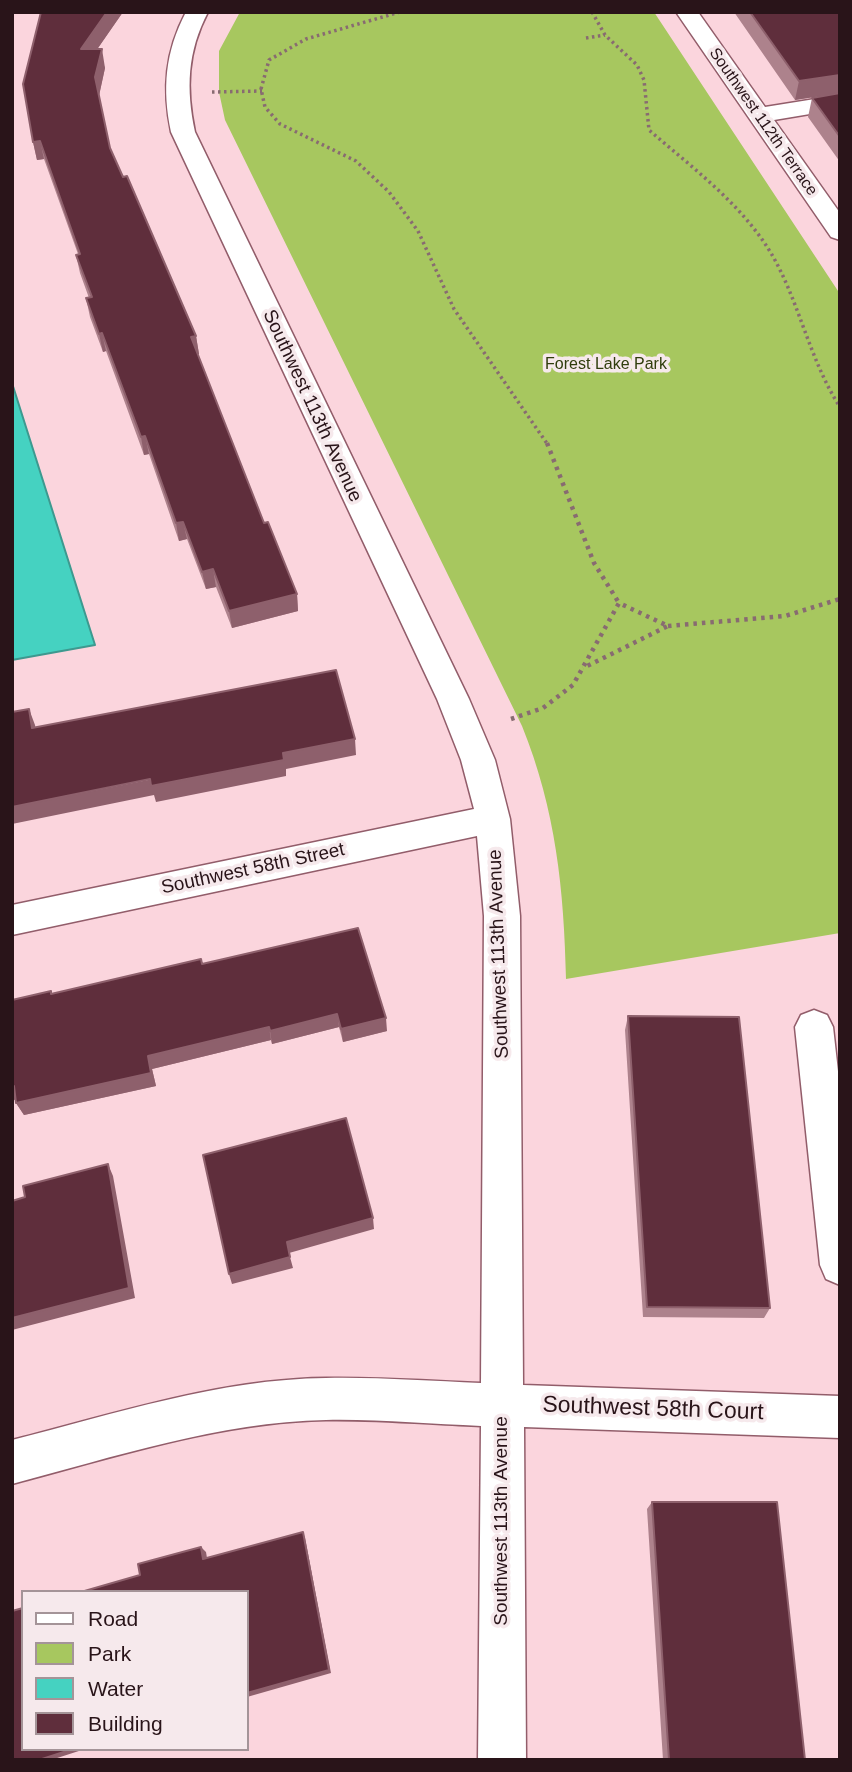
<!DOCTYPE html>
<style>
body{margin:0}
#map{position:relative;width:852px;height:1772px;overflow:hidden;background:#fbd5dd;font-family:Arial,sans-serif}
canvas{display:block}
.frame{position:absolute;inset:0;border:14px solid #291419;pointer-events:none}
.legend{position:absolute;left:21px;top:1590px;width:228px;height:161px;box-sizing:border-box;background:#f6e9ec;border:2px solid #a49498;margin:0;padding:9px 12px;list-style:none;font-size:21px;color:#291419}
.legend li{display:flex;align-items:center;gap:14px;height:35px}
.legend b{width:35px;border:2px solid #a49498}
</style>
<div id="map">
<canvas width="852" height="1772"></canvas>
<div class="frame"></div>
<ul class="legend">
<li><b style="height:9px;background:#fff"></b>Road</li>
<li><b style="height:19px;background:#a7c75f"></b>Park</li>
<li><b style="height:19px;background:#45d2c1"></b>Water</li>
<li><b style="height:19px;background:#5f2e3c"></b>Building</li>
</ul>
</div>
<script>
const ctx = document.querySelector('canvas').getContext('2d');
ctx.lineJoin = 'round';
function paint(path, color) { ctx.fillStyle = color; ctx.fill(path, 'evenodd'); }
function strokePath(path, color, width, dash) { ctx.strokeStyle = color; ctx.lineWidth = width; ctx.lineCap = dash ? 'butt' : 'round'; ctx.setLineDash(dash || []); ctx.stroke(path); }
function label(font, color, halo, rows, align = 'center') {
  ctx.font = font + ' Arial,sans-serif'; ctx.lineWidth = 7; ctx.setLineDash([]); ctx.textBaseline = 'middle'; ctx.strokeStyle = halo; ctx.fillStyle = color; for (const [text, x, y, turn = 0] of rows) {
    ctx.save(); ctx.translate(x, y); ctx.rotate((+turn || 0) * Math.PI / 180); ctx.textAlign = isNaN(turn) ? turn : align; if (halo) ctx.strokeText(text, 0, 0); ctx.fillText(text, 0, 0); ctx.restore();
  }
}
paint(new Path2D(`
 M 240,12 L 654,12 L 840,294 L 840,933 L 566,979 C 564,890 556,810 522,726 L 225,120 L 219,92 L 219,51 Z`), '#a7c75f');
const water = new Path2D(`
 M 12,383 L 95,645 L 12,660 Z`);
paint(water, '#45d2c1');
strokePath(water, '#3d998f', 2);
const minor = new Path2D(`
 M 186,12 L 208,12 C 187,52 186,89 195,132 L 469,699 L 495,760 L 510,819 L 520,916 L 523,1385 L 840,1396 L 840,1438 L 524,1427 L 526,1760 L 478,1760 L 481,1426 C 429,1424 377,1419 326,1420 C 220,1422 114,1457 12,1484 L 12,1440 C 114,1414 220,1379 326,1378 C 377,1377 429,1381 481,1383 L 484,916 L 477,836 L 12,935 L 12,905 L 474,809 L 461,760 L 437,699 L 171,132 C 162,89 165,52 186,12 Z
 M 676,12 L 698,12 L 765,107 L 840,95 L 840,109 L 774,120 L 840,213 L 840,240 L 831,237 Z
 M 814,1010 L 827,1015 L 833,1027 L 840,1089 L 840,1285 L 826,1279 L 820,1265 L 795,1027 L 801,1015 Z`);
strokePath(minor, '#925d6a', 3);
strokePath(new Path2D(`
 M 400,12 L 306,39 L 269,60 L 261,89 L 265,107 L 280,124 L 356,161 L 389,192 L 418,231 L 454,309 L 548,445
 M 592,12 L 605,35 L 637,65 L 644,80 L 649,130 C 688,164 731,196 761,238 C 797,287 806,355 840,407
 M 586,38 L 605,35
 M 212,92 L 262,91`), '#886b71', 3.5, [2.5, 3.5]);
strokePath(new Path2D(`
 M 547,443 L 594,563 L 619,603
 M 668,626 L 785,616 L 840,599
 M 511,719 L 543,708 L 573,685 L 619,603 L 668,626 L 583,668`), '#886b71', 4.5, [3.5, 5]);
paint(minor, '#fff');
paint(new Path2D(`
 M 41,12 L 123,12 L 97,49 L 105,68 L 99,95 L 110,148 L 196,336 L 199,354 L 197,354 L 264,523 L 297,594 L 298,611 L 232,628 L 216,587 L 206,589 L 187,539 L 179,541 L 149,454 L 144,455 L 106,351 L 103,352 L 90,317 L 86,298 L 89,298 L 80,273 L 76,255 L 78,254 L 44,159 L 37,160 L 33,142 Z
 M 734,12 L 840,12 L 840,93 L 795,100 Z
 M 840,93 L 840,162 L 808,117 L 812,98 Z
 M 202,964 L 387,1031 L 343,1042 L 339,1027 L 272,1044 L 271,1040 L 152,1069 L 156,1086 L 24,1115 L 16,1103 L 16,1100 L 12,1100 L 12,1000 L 51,991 L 52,994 Z
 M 628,1016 L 770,1308 L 764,1318 L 643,1317 L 625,1030 Z
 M 652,1502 L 805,1760 L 663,1760 L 647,1509 Z`), '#ad828c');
paint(new Path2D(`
 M 107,12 L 123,12 L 85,67 L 81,49 Z
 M 102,49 L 105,68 L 99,96 L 95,77 Z
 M 840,75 L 840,93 L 795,100 L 799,81 Z
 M 40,141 L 44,159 L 37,160 L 33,142 Z
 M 102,333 L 106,351 L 103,352 L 99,334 Z
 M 196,336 L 199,354 L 193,355 L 191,337 Z
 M 145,436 L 149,454 L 144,455 L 141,437 Z
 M 183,522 L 187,539 L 179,541 L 176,523 Z
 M 213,569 L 216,587 L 206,589 L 202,572 Z
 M 297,594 L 298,611 L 232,628 L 229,611 Z
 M 29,709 L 35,725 L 38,744 L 32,728 Z
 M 355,739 L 356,755 L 286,769 L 286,776 L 156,802 L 154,795 L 12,824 L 12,807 Z
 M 337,1014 L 339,1027 L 272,1044 L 270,1031 Z
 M 386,1018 L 387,1031 L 343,1042 L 341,1029 Z
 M 269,1027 L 271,1040 L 152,1069 L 156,1086 L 24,1115 L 16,1103 L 148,1056 Z
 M 12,1086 L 14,1086 L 21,1099 L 12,1100 Z
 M 108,1164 L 113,1176 L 135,1298 L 12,1330 L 12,1318 Z
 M 373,1218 L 374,1229 L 289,1253 L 287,1242 Z
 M 290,1257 L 293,1268 L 232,1284 L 229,1274 Z
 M 303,1532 L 305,1538 L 331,1673 L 247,1697 L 247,1693 Z
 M 201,1547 L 206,1552 L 208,1564 L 203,1559 Z
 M 73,1749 L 85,1749 L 51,1760 L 39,1760 Z`), '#8e606c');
const building = new Path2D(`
 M 41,12 L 107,12 L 81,49 L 102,49 L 95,77 L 110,148 L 123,177 L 127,176 L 196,336 L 191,337 L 264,523 L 268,522 L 297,594 L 229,611 L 213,569 L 202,572 L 183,522 L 176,523 L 145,436 L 141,437 L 102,333 L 99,334 L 86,298 L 92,297 L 76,255 L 80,254 L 40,141 L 33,142 L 23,84 Z
 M 750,12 L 840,12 L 840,75 L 799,81 Z
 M 840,93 L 840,137 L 812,98 Z
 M 336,670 L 355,739 L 283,753 L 284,760 L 151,786 L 150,779 L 12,807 L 12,712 L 29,709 L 32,728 Z
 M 358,928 L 386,1018 L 341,1029 L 337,1014 L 270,1031 L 269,1027 L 148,1056 L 151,1073 L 16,1103 L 14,1086 L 12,1086 L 12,1000 L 51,991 L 51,994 L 201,959 L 202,964 Z
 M 628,1016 L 739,1017 L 770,1308 L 647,1307 Z
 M 346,1118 L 373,1218 L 287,1242 L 290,1257 L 229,1274 L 203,1155 Z
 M 108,1164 L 129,1288 L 12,1318 L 12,1201 L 25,1197 L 23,1186 Z
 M 652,1502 L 777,1502 L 805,1760 L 669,1760 Z
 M 303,1532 L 329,1670 L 247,1693 L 247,1592 L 81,1592 L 140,1575 L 138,1564 L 201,1547 L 203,1559 Z
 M 23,1608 L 23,1749 L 73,1749 L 39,1760 L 12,1760 L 12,1611 Z`);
paint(building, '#5f2e3c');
strokePath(building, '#8e606c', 2);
label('16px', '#291419', '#f6e9ec', [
 ["Southwest 112th Terrace",763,122,55]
]);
label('16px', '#303d0d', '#f6e9ec', [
 ["Forest Lake Park",606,365]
]);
label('19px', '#291419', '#f6e9ec', [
 ["Southwest 113th Avenue",312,406,65],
 ["Southwest 58th Street",253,869,-12],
 ["Southwest 113th Avenue",499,954,-92],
 ["Southwest 113th Avenue",502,1521,-90]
]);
label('23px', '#291419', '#f6e9ec', [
 ["Southwest 58th Court",653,1409,2]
]);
</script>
